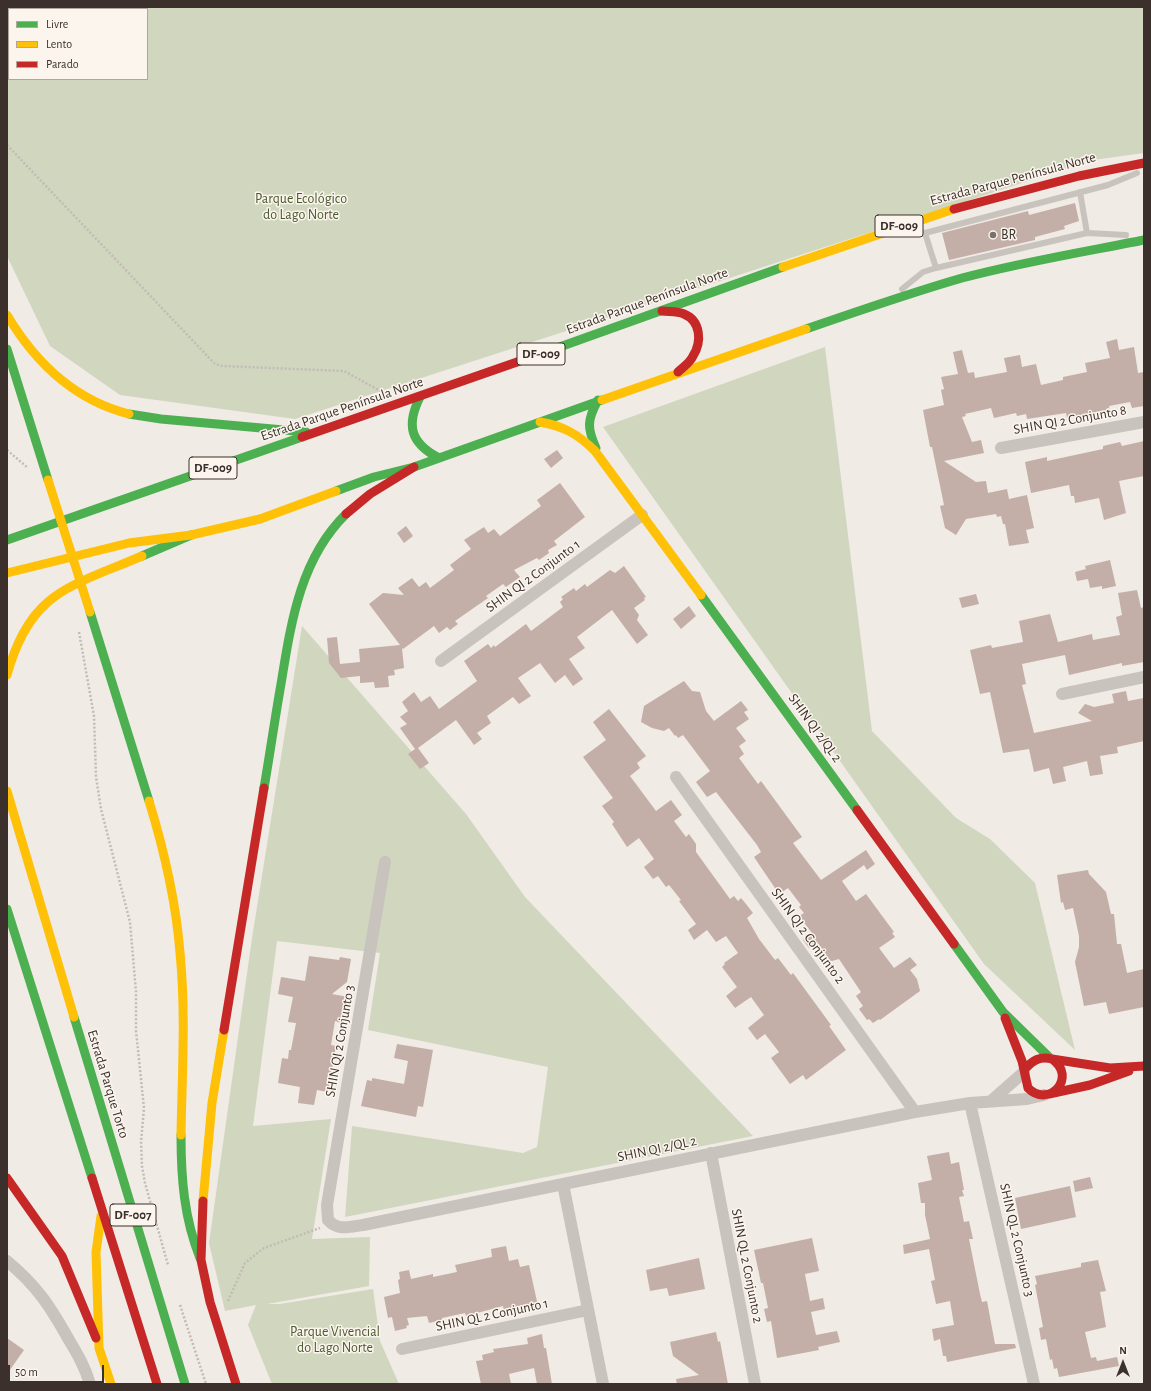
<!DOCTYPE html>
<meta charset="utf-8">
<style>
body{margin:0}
#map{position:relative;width:1151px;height:1391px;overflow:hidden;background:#f0ebe5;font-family:"Alegreya Sans",sans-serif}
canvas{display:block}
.frame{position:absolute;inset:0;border:8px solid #3b302b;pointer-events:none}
.legend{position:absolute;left:8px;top:8px;width:140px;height:72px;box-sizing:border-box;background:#fbf5ee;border:1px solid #aea6a0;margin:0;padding:5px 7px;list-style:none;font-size:12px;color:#3b302b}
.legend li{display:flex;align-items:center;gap:8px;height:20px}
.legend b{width:20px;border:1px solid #aea6a0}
.north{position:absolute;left:1103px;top:1343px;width:40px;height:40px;-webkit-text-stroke:3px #fbf5ee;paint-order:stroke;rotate:0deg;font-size:11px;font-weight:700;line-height:16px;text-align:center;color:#3b302b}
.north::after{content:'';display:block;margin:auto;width:14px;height:18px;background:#3b302b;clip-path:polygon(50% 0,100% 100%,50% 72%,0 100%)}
.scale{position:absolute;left:8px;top:1365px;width:96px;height:18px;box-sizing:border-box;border:2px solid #3b302b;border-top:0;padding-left:5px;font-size:12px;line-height:14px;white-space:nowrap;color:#3b302b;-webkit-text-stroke:3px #fbf5ee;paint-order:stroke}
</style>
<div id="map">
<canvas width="1151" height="1391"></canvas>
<div class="frame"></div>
<ul class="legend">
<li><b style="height:5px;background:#4caf50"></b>Livre</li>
<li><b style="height:5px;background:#ffc107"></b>Lento</li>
<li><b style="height:5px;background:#c62828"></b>Parado</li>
</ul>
<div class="north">N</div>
<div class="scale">50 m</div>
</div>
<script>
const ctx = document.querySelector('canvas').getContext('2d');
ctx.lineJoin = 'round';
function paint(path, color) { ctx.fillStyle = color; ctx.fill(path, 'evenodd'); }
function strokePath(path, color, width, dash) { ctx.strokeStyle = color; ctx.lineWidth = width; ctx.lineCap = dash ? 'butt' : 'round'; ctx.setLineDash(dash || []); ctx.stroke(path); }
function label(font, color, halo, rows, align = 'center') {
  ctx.font = font + ' "Alegreya Sans",sans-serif'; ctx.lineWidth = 3; ctx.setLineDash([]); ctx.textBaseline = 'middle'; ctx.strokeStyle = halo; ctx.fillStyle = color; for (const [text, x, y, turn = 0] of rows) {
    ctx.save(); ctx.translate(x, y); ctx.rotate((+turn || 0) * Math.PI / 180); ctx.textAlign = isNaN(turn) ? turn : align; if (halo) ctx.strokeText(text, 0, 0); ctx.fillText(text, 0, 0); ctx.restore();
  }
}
paint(new Path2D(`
 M 7,7 L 1144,7 L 1144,153 L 1093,160 L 295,419 L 120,395 L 50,346 L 7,256 ZM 9,9 L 147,9 L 147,79 L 9,79 Z
 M 825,347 L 872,731 L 956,818 L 990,839 L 1035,883 L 1075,1050 L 984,964 L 603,427 Z
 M 302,626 L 466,814 L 525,897 L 753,1136 L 345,1217 L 352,1126 L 523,1153 L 537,1147 L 548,1067 L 368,1030 L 380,953 L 277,941 L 253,1126 L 331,1119 L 312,1239 L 370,1237 L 369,1286 L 267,1304 L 280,1304 L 373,1289 L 380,1341 L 399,1384 L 272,1384 L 248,1325 L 256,1305 L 225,1311 L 209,1243 L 252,938 Z`), '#d1d6bf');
paint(new Path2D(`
 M 1075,203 L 1079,221 L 1064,226 L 1065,229 L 1035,237 L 1035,240 L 949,260 L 942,233 L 1028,211 L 1029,215 Z
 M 1117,339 L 1119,350 L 1134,347 L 1138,373 L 1144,372 L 1144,406 L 1132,408 L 1130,402 L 1109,406 L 1110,413 L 1094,417 L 1093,413 L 1067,418 L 1066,413 L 1027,419 L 1026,414 L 1017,416 L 1016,413 L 994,418 L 991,408 L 965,414 L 966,416 L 962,417 L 972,442 L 981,440 L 984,453 L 944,461 L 976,482 L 986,481 L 988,493 L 1007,489 L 1009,499 L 1027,495 L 1034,528 L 1026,530 L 1029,543 L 1009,546 L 1005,524 L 1003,524 L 1001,516 L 997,517 L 996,514 L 966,519 L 956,535 L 945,528 L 940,506 L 944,505 L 932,447 L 930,447 L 923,410 L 944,405 L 941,390 L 944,389 L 941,377 L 958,374 L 953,352 L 962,350 L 968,373 L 974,372 L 975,378 L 1007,372 L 1004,358 L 1020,355 L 1022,367 L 1036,364 L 1041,385 L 1063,380 L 1063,377 L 1087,372 L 1085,363 L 1110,358 L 1106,342 Z
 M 1144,441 L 1144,476 L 1119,481 L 1126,513 L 1104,520 L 1099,498 L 1075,503 L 1074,496 L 1071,496 L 1069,485 L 1031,493 L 1025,462 L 1047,457 L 1047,461 L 1103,449 L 1103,446 L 1120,442 L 1122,446 Z
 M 557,450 L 563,458 L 551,468 L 544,459 Z
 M 560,483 L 585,517 L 554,541 L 557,545 L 548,550 L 549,553 L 539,560 L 537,558 L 514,570 L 520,577 L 506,587 L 503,584 L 486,596 L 488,598 L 455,621 L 458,624 L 450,630 L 447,627 L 439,633 L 434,626 L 403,649 L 402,648 L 404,668 L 394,670 L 395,675 L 388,676 L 389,687 L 375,688 L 374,682 L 360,683 L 360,676 L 341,678 L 329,663 L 327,638 L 337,637 L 340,664 L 360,662 L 359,649 L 400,645 L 369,604 L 383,593 L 404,595 L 398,588 L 412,578 L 419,587 L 426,582 L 430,588 L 454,570 L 450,565 L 471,549 L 464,540 L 484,527 L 488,533 L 494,529 L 500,536 L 541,506 L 537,500 Z
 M 406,526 L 413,536 L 404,543 L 397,533 Z
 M 1110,560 L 1116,586 L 1102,589 L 1102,586 L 1090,588 L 1088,579 L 1077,581 L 1075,572 L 1086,569 L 1085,566 Z
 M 624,566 L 646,597 L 644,598 L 645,600 L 634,608 L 639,615 L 637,620 L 648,635 L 637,644 L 612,610 L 577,637 L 585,648 L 569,659 L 583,679 L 573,686 L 565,675 L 555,683 L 540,663 L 518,678 L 531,696 L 519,704 L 513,697 L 487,716 L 491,723 L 477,733 L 482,739 L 474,745 L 456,720 L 418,748 L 429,763 L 420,769 L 408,754 L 415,749 L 400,728 L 407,724 L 400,717 L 408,711 L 402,702 L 414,692 L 421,702 L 430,696 L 439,709 L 477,681 L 464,661 L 488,644 L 491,648 L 494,645 L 495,647 L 526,624 L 531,631 L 563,607 L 560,602 L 563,599 L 561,597 L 574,588 L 576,591 L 585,584 L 587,587 L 610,570 L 615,573 Z
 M 1137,590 L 1141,608 L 1144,607 L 1144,662 L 1122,666 L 1122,663 L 1069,675 L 1065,655 L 1022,664 L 1026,684 L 1022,685 L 1034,733 L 1092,721 L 1078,713 L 1085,704 L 1094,707 L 1114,703 L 1112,694 L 1126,691 L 1128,701 L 1144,698 L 1144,741 L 1117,747 L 1118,753 L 1100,756 L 1103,774 L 1090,776 L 1087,761 L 1063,767 L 1066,781 L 1053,784 L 1049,768 L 1034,772 L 1029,749 L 1003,753 L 990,692 L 980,694 L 970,650 L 991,645 L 992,648 L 1023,642 L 1019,621 L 1050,614 L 1058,642 L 1092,634 L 1093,640 L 1120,635 L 1116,617 L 1122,615 L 1118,593 Z
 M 976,594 L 979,604 L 962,608 L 959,598 Z
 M 689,606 L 696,616 L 681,629 L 673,619 Z
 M 684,681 L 692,691 L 700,692 L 706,711 L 714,721 L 741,701 L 748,710 L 744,712 L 749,719 L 736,728 L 746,741 L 739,746 L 744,754 L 739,758 L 758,784 L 761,781 L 802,837 L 793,843 L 821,880 L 866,850 L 875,864 L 867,870 L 864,865 L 842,881 L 856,901 L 866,894 L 894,932 L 892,933 L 895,937 L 879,948 L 894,968 L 910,957 L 917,965 L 910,970 L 917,979 L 920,991 L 880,1020 L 879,1019 L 873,1023 L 869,1019 L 867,1020 L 859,1009 L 863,1006 L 856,996 L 861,992 L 839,959 L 832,961 L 828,960 L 826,954 L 817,942 L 809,948 L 803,940 L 812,933 L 799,916 L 804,913 L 799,907 L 801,905 L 788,888 L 779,894 L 754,857 L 761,852 L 757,845 L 716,792 L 707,797 L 696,782 L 710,771 L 683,735 L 678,738 L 676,735 L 675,736 L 669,728 L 664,731 L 652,728 L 641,722 L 644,706 Z
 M 609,709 L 646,756 L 637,763 L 640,768 L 630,776 L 656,811 L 671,800 L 682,815 L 674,821 L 686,837 L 689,834 L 696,844 L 696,852 L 730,899 L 734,896 L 738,901 L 741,898 L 746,904 L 753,913 L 747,918 L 759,939 L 775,960 L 778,958 L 791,975 L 793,973 L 831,1025 L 829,1026 L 846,1050 L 806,1080 L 803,1075 L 790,1084 L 771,1058 L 779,1052 L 765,1034 L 757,1040 L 748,1028 L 764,1015 L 751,997 L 735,1008 L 726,996 L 737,987 L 722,967 L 725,964 L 724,963 L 738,953 L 726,936 L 716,942 L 707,930 L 694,940 L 688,930 L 696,924 L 679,901 L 681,900 L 669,885 L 666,887 L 658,876 L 653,879 L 644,867 L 654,859 L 639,838 L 627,847 L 612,824 L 614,822 L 602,806 L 613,798 L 583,757 L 606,740 L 593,722 Z
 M 1088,870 L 1089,874 L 1106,892 L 1111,914 L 1114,914 L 1117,944 L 1121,944 L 1127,973 L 1144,969 L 1144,1007 L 1109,1014 L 1106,1002 L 1084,1006 L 1075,962 L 1079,947 L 1079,936 L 1073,908 L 1065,910 L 1063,902 L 1061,903 L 1057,875 Z
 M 309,956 L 339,960 L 340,957 L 351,959 L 347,982 L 332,994 L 348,997 L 347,1008 L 344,1008 L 341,1023 L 335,1021 L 331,1045 L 336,1046 L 328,1092 L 317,1090 L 314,1105 L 298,1103 L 300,1087 L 278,1083 L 282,1058 L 288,1059 L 289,1050 L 291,1050 L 296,1023 L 288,1022 L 293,997 L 278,994 L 281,977 L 305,981 Z
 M 397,1044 L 433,1050 L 423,1107 L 418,1106 L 416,1117 L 361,1106 L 367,1080 L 372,1081 L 372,1078 L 404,1084 L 408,1061 L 394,1058 Z
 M 949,1152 L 951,1164 L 959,1162 L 964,1190 L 962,1190 L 964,1196 L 959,1197 L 964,1222 L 969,1221 L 973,1239 L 969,1239 L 980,1294 L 982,1302 L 987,1301 L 995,1344 L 1015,1344 L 1016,1348 L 947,1362 L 946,1356 L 943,1356 L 940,1339 L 934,1341 L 932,1329 L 954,1325 L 950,1301 L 936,1304 L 931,1281 L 935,1280 L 929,1249 L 904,1254 L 903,1245 L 930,1239 L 925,1215 L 925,1203 L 921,1203 L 918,1183 L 932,1180 L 927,1156 Z
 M 1090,1177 L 1093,1188 L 1075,1192 L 1073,1181 Z
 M 1070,1186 L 1076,1217 L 1021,1229 L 1015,1198 Z
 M 812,1238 L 819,1271 L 805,1274 L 810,1301 L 823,1298 L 825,1309 L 811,1312 L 816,1335 L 837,1331 L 840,1342 L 818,1347 L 819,1350 L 777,1358 L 771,1321 L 767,1322 L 764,1309 L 768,1308 L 763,1283 L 761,1283 L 754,1250 Z
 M 506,1246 L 509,1261 L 518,1259 L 520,1267 L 529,1265 L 538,1306 L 504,1312 L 503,1306 L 466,1316 L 465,1313 L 442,1318 L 442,1320 L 429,1323 L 427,1316 L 407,1318 L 409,1325 L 406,1326 L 407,1328 L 395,1331 L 392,1317 L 388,1318 L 384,1297 L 400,1293 L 398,1280 L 400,1279 L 399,1272 L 409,1270 L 411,1279 L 433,1274 L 433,1277 L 457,1272 L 455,1265 L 492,1257 L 491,1249 Z
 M 699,1258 L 705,1289 L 669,1296 L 667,1288 L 650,1291 L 646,1270 Z
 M 1098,1260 L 1106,1291 L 1100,1292 L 1106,1327 L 1085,1332 L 1091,1358 L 1096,1357 L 1097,1361 L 1117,1357 L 1119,1366 L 1059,1377 L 1057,1368 L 1054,1369 L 1052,1359 L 1050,1360 L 1046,1339 L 1041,1340 L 1039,1328 L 1043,1327 L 1035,1285 L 1037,1284 L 1035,1276 L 1081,1267 L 1081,1263 Z
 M 716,1332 L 718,1342 L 720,1341 L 728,1384 L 677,1384 L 676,1379 L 699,1375 L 673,1356 L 670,1342 Z
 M 542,1334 L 544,1348 L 546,1348 L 552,1384 L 537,1384 L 534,1368 L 509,1374 L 511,1384 L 481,1384 L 476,1361 L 483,1360 L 482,1355 L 494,1352 L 493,1349 L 528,1344 L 527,1338 Z
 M 7,1338 L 24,1350 L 7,1374 Z`), '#c3afa7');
strokePath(new Path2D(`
 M 7,145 L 215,364 L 222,366 L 344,371 L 384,393
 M 7,450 L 28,468
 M 79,632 L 94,716 L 96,777 L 101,809 L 130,922 L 136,992 L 136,1031 L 144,1108 L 141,1142 L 142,1166 L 145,1183 L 168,1265
 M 228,1301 L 245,1263 L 264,1248 L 320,1228
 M 180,1305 L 206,1384`), '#c2bbb6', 2.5, [2, 2]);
strokePath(new Path2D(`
 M 1080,192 L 1087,233
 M 909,229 L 925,233 L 1108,185 L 1137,173
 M 925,233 L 936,268
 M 902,289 L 923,272 L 936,268 L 1087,233 L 1126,235`), '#c9c3be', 6);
strokePath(new Path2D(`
 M 1001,448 L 1144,422
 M 441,661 L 642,515
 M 1062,694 L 1144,677
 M 676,777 L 915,1112
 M 385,862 L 327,1205 L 328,1220 C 338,1231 349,1227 363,1225 L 915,1112 L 970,1103 L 1027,1099 L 1044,1095
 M 991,1101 L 1024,1072
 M 970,1103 L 1034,1384
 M 711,1153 L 755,1384
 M 563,1184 L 603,1384
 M 7,1261 C 37,1286 50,1306 69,1340 C 78,1355 85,1367 90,1384
 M 402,1349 L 588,1310`), '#c9c3be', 12);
strokePath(new Path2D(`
 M 806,329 C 858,311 910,293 962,278 C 1022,262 1083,252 1144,240
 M 7,349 L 48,480
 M 540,354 L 783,267
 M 420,397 C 406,425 410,443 439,458
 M 129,414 L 161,419 L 306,432
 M 596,448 C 587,428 587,420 598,400
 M 336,491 L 374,477 L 414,467 L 602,400
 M 7,540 L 302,437
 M 142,556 L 191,535
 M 701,595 L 857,810
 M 90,612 L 149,801
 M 264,788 C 270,753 275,718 281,684 C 291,623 300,559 346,514
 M 7,909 L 92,1178
 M 954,944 L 1003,1012 L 1049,1057
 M 74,1017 L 185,1384
 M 181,1135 C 181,1178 184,1218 200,1258`), '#4caf50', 9);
strokePath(new Path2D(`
 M 783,267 L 954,209
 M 7,315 C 35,362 74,400 129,414
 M 602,400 L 806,329
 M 540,422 C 563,426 578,434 595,451 L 701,595
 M 7,573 L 129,543 L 191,535 L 260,519 L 336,491
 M 7,675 C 30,591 70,587 142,556
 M 7,791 L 74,1017
 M 149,801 C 164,850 176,901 180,953 C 186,1013 182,1074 181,1135
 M 203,1201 L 212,1103 L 224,1030
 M 101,1216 L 96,1252 L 99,1348 L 111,1384`), '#ffc107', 9);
strokePath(new Path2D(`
 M 954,209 L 1079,176 L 1144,163
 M 662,311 C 669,312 677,311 684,314 C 701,321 702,342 693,356 C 690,363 683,367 678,372
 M 302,437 L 540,354
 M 346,514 L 370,494 L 414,467
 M 857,810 L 954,944
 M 1005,1018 L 1022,1061 L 1028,1088 C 1049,1109 1078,1077 1052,1059 C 1040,1056 1033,1060 1025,1069
 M 224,1030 L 264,788
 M 1052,1059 L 1110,1068 L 1144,1066
 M 1049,1094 L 1090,1085 L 1129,1071
 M 7,1178 L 62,1256 L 96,1338
 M 92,1178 L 157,1384
 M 203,1201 L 201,1260 L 210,1302 L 236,1384`), '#c62828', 9);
strokePath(new Path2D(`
 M 48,480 L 90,612`), '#ffc107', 9);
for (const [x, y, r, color] of [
 [993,235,4,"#7a716c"]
]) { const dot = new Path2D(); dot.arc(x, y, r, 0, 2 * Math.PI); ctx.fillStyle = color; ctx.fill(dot); strokePath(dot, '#fbf5ee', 1.5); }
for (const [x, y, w] of [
 [899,226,48],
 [541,354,48],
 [213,468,48],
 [133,1215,46]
]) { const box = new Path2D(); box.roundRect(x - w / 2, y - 11, w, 22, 3); ctx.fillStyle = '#fbf5ee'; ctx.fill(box); strokePath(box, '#3b302b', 1); }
label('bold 13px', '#3b302b', null, [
 ["DF-009",899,226],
 ["DF-009",541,354],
 ["DF-009",213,468],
 ["DF-007",133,1215]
]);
label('14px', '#3b302b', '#fbf5ee', [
 ["Estrada Parque Península Norte",1013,179,-15],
 ["Estrada Parque Península Norte",647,301,-20],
 ["Estrada Parque Península Norte",342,409,-19],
 ["SHIN QI 2 Conjunto 8",1070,420,-10],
 ["SHIN QI 2 Conjunto 1",533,576,-36],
 ["SHIN QI 2/QL 2",815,728,54],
 ["SHIN QI 2 Conjunto 2",808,936,54],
 ["SHIN QI 2 Conjunto 3",340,1041,-80],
 ["Estrada Parque Torto",108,1084,73],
 ["SHIN QI 2/QL 2",657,1149,-12],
 ["SHIN QL 2 Conjunto 3",1017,1240,77],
 ["SHIN QL 2 Conjunto 2",747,1266,79],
 ["SHIN QL 2 Conjunto 1",492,1315,-12]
]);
label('14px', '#4a5a2e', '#fbf5ee', [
 ["Parque Ecológico",301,199],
 ["do Lago Norte",301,215],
 ["Parque Vivencial",335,1332],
 ["do Lago Norte",335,1348]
]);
label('14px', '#3b302b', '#fbf5ee', [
 ["BR",1001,235]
], 'left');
</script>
